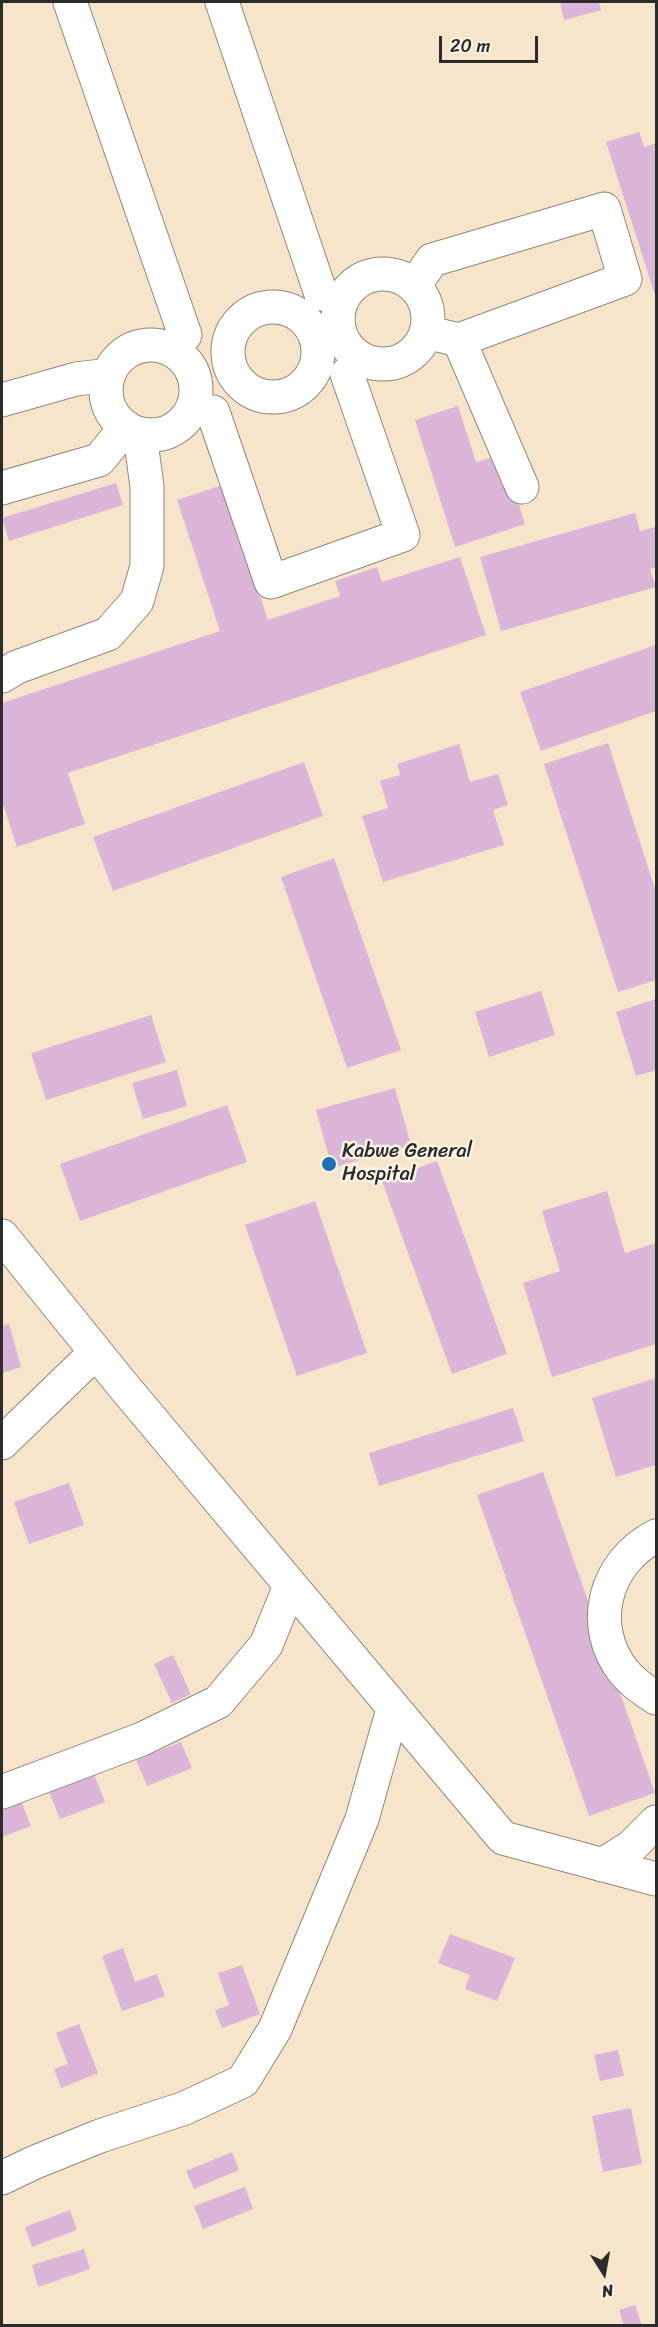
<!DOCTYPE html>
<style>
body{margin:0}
#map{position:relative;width:658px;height:2327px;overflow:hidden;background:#f6e5cb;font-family:Sriracha,sans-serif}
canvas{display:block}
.frame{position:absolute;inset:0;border:3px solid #2b2b2b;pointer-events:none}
.north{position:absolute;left:574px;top:2243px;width:60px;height:60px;-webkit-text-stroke:4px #fcf5e5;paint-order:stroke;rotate:169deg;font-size:16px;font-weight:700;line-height:24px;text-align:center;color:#2b2b2b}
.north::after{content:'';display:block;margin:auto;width:21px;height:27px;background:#2b2b2b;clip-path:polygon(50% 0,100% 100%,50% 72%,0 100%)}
.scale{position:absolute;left:439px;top:36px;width:99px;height:27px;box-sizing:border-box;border:3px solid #2b2b2b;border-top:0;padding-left:8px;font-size:18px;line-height:21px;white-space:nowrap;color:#2b2b2b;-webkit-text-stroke:4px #fcf5e5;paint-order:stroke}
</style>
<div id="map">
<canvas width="658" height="2327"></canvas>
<div class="frame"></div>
<div class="north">N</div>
<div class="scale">20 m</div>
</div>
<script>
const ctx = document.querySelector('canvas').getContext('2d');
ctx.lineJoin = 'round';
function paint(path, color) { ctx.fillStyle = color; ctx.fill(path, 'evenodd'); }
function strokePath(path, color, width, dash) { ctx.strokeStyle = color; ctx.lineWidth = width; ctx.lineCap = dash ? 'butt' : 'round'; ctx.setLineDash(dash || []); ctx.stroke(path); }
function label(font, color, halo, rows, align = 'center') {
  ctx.font = font + ' Sriracha,sans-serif'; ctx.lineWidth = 5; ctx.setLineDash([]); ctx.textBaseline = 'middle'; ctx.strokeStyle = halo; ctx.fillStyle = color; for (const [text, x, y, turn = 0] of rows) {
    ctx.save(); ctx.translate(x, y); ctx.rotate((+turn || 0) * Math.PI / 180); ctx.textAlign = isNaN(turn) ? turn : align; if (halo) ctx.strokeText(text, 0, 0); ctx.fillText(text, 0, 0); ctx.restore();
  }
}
paint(new Path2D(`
 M 560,2 L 599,2 L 601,10 L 564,20 Z
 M 639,132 L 644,147 L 656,143 L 656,298 L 606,142 Z
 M 458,406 L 476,462 L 503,454 L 525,524 L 455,547 L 415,420 Z
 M 116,483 L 123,505 L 9,541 L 2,518 Z
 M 223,485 L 268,620 L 340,596 L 335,581 L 377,567 L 382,582 L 460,557 L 486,635 L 68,773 L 85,824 L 17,847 L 2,801 L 2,703 L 220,631 L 177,500 Z
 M 635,513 L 640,531 L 656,527 L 656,567 L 650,569 L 656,587 L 501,631 L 480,557 Z
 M 656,645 L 656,711 L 541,751 L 520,692 Z
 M 608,743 L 656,892 L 656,980 L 618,992 L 544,764 Z
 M 459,744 L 470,782 L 498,774 L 508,805 L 493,810 L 504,845 L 383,882 L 362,816 L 388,808 L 380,781 L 400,775 L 397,764 Z
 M 304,762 L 323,816 L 113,891 L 93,837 Z
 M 334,858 L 401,1050 L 347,1068 L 281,877 Z
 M 541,991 L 555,1035 L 489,1057 L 475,1012 Z
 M 656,999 L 656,1070 L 636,1076 L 616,1012 Z
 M 151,1015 L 166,1062 L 46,1100 L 31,1053 Z
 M 177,1070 L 187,1106 L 143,1119 L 132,1083 Z
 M 395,1088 L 411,1145 L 332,1168 L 316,1110 Z
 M 227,1105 L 247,1162 L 80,1221 L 60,1164 Z
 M 437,1161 L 507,1354 L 452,1374 L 382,1181 Z
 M 607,1191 L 625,1253 L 656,1243 L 656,1344 L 552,1377 L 523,1283 L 560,1271 L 542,1211 Z
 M 315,1201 L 367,1353 L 297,1376 L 245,1225 Z
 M 9,1324 L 21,1367 L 2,1373 L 2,1326 Z
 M 656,1378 L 656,1465 L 616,1477 L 592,1398 Z
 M 513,1408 L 524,1441 L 379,1486 L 369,1453 Z
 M 543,1472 L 655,1793 L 589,1816 L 477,1495 Z
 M 69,1483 L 84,1525 L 29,1544 L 14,1502 Z
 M 173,1655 L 191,1694 L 172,1703 L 154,1664 Z
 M 181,1742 L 192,1768 L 147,1786 L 136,1760 Z
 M 94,1774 L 105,1802 L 60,1819 L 49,1792 Z
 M 21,1801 L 31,1826 L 2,1837 L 2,1808 Z
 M 450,1934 L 515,1958 L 497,2001 L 465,1989 L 470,1975 L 438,1963 Z
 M 123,1948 L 135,1982 L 157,1974 L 165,1996 L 122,2011 L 102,1956 Z
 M 242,1965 L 260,2014 L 222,2028 L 215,2010 L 229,2005 L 218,1973 Z
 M 79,2024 L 98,2073 L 61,2088 L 54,2069 L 68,2064 L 56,2033 Z
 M 618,2050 L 624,2076 L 600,2081 L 594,2055 Z
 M 631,2108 L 642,2164 L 603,2172 L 592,2116 Z
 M 232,2152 L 239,2170 L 194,2189 L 186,2171 Z
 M 245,2187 L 253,2209 L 203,2229 L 194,2206 Z
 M 70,2210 L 77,2230 L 32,2247 L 25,2227 Z
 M 84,2249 L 90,2269 L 38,2287 L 32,2265 Z
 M 635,2305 L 642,2326 L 624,2326 L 619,2310 Z`), '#dbb6d8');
const minor = new Path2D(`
 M 70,2 L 185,335
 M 222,2 L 321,294
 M338 319a45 45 0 1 1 90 0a45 45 0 1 1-90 0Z
 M 414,286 L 432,260 L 604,209 L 625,279 L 459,340
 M228 352a45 45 0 1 1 90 0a45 45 0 1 1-90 0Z
 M 438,335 L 459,340 L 522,487
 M106 390a45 45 0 1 1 90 0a45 45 0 1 1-90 0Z
 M 2,400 L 76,379 L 109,375
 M 213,412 L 271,582 L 403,535 L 347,374
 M 2,488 L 99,460 L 126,427
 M 2,676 L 17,667 L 108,634 L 137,601 L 147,566 L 147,487 L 140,434
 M 2,1236 L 125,1388 L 503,1838 L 656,1879
 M 2,1443 L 96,1352
 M 656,1536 C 605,1562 587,1625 624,1672 C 633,1683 645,1691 656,1698
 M 2,1792 L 142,1739 L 218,1702 L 266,1645 L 290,1586
 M 602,1865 L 631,1847 L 656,1822
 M 2,2178 L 33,2163 L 100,2136 L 185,2108 L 243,2081 L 275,2029 L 362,1819 L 393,1709`);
strokePath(minor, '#90887b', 35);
strokePath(minor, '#fff', 33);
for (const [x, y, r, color] of [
 [329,1164,8,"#1f6fb2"]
]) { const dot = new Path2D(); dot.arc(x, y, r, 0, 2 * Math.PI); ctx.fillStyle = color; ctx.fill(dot); strokePath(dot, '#fcf5e5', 2); }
label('20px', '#2b2b2b', '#fcf5e5', [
 ["Kabwe General",342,1152],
 ["Hospital",342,1175]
], 'left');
</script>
